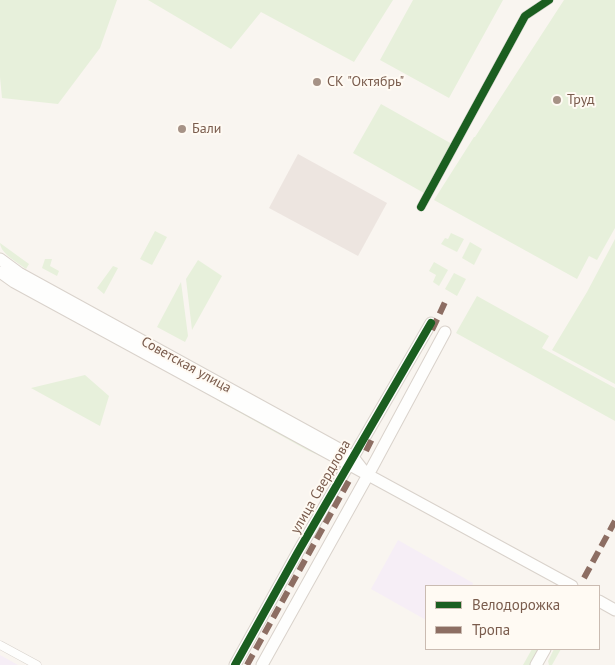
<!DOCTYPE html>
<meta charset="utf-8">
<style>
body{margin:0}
#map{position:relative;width:615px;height:665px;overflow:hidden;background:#f9f5f0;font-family:"PT Sans",sans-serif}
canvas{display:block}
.legend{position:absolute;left:425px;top:585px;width:175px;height:65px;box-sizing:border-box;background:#fffaf3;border:1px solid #cabbb1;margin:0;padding:6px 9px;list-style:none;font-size:15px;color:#7a5c4d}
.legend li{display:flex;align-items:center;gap:10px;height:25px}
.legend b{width:25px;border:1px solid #cabbb1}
</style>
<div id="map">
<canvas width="615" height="665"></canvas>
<ul class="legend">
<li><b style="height:6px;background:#1b5e20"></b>Велодорожка</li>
<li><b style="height:6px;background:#8d6e63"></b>Тропа</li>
</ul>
</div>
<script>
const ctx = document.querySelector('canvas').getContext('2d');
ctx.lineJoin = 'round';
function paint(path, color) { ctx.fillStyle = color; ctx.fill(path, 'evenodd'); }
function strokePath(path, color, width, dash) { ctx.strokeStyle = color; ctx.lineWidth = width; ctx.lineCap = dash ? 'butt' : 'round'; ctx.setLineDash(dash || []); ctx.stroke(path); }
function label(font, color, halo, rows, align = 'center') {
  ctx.font = font + ' "PT Sans",sans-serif'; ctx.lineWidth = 4; ctx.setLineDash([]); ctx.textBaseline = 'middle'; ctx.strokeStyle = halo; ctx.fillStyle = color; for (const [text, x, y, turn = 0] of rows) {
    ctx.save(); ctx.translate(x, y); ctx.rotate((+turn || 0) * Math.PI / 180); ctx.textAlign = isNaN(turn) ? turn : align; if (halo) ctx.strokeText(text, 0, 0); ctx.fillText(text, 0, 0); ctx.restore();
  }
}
paint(new Path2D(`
 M 298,154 L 387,203 L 358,256 L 269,208 Z`), '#ede5e0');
paint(new Path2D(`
 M 398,540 L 473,583 L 472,586 L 426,586 L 426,620 L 371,589 Z
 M 0,655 L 18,665 L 0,665 Z`), '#f6eef6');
paint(new Path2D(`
 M 0,0 L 117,0 L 100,48 L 58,104 L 2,98 L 0,77 Z
 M 148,0 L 393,0 L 354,62 L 261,12 L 231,49 Z
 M 413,0 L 503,0 L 449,98 L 380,60 Z
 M 564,0 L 615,0 L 615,228 L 597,260 L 589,256 L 577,279 L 434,200 L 474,137 L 475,137 Z
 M 381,104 L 452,144 L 424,193 L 353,153 Z
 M 155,231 L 167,237 L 152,265 L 140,259 Z
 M 451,233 L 464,239 L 457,252 L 441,244 L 445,238 L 448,239 Z
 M 615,239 L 615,384 L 552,350 L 587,292 Z
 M 470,242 L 482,249 L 474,265 L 462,258 Z
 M 0,243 L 29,264 L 26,269 C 17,262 1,254 0,243 Z
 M 45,259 L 52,259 L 50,266 L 59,271 L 57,276 L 42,268 Z
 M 198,260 L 222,276 L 192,330 L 186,279 Z
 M 434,262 L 448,270 L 439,286 L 433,282 L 436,275 L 429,271 Z
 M 113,266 L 118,268 L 104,294 L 97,288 Z
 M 454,273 L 466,279 L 457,296 L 445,289 Z
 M 181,282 L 188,336 L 185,342 L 157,327 Z
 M 477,296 L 549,336 L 542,348 L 615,388 L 615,421 L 456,333 Z
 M 85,375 L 109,396 L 100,426 L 31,388 Z
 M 219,397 L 331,461 L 307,450 L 217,400 Z
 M 532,649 L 542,649 L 533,665 L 523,665 Z
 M 554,649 L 561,649 L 552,665 L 549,665 L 548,661 Z`), '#e7f0db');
const street = new Path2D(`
 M 421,207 L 525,16 L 549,0
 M 0,645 L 37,665`);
const secondary = new Path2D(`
 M 0,259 L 19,273 L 343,451 L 353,457 L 363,470
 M 0,272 L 14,282 L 572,586
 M 599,601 L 615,610
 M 235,665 L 298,552 L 431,323
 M 262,665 L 368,475 L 445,332
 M 536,665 L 545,649`);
strokePath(street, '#d7d1cb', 9);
strokePath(secondary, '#d9d2cb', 13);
strokePath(street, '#fefefd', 8);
strokePath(secondary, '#fefefd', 11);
strokePath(new Path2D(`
 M 432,330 L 447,298
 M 366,451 L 374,435
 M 584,578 L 615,521
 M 247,665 L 351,477`), '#8d6e63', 6, [12, 6]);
strokePath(new Path2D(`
 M 421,207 L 525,16 L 549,0
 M 235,665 L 298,552 L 431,323`), '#1b5e20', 8);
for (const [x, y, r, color] of [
 [317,82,5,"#a69286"],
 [557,100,5,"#a69286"],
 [182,129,5,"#a69286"]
]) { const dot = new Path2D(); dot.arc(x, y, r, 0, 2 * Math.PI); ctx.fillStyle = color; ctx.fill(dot); strokePath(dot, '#fffaf3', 2); }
label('14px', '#7a5c4d', '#fffaf3', [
 ["СК \"Октябрь\"",327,82],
 ["Труд",567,100],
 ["Бали",192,129]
], 'left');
label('14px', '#7a5c4d', '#fffaf3', [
 ["Советская улица",186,365,29],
 ["улица Свердлова",321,487,-60]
]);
</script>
